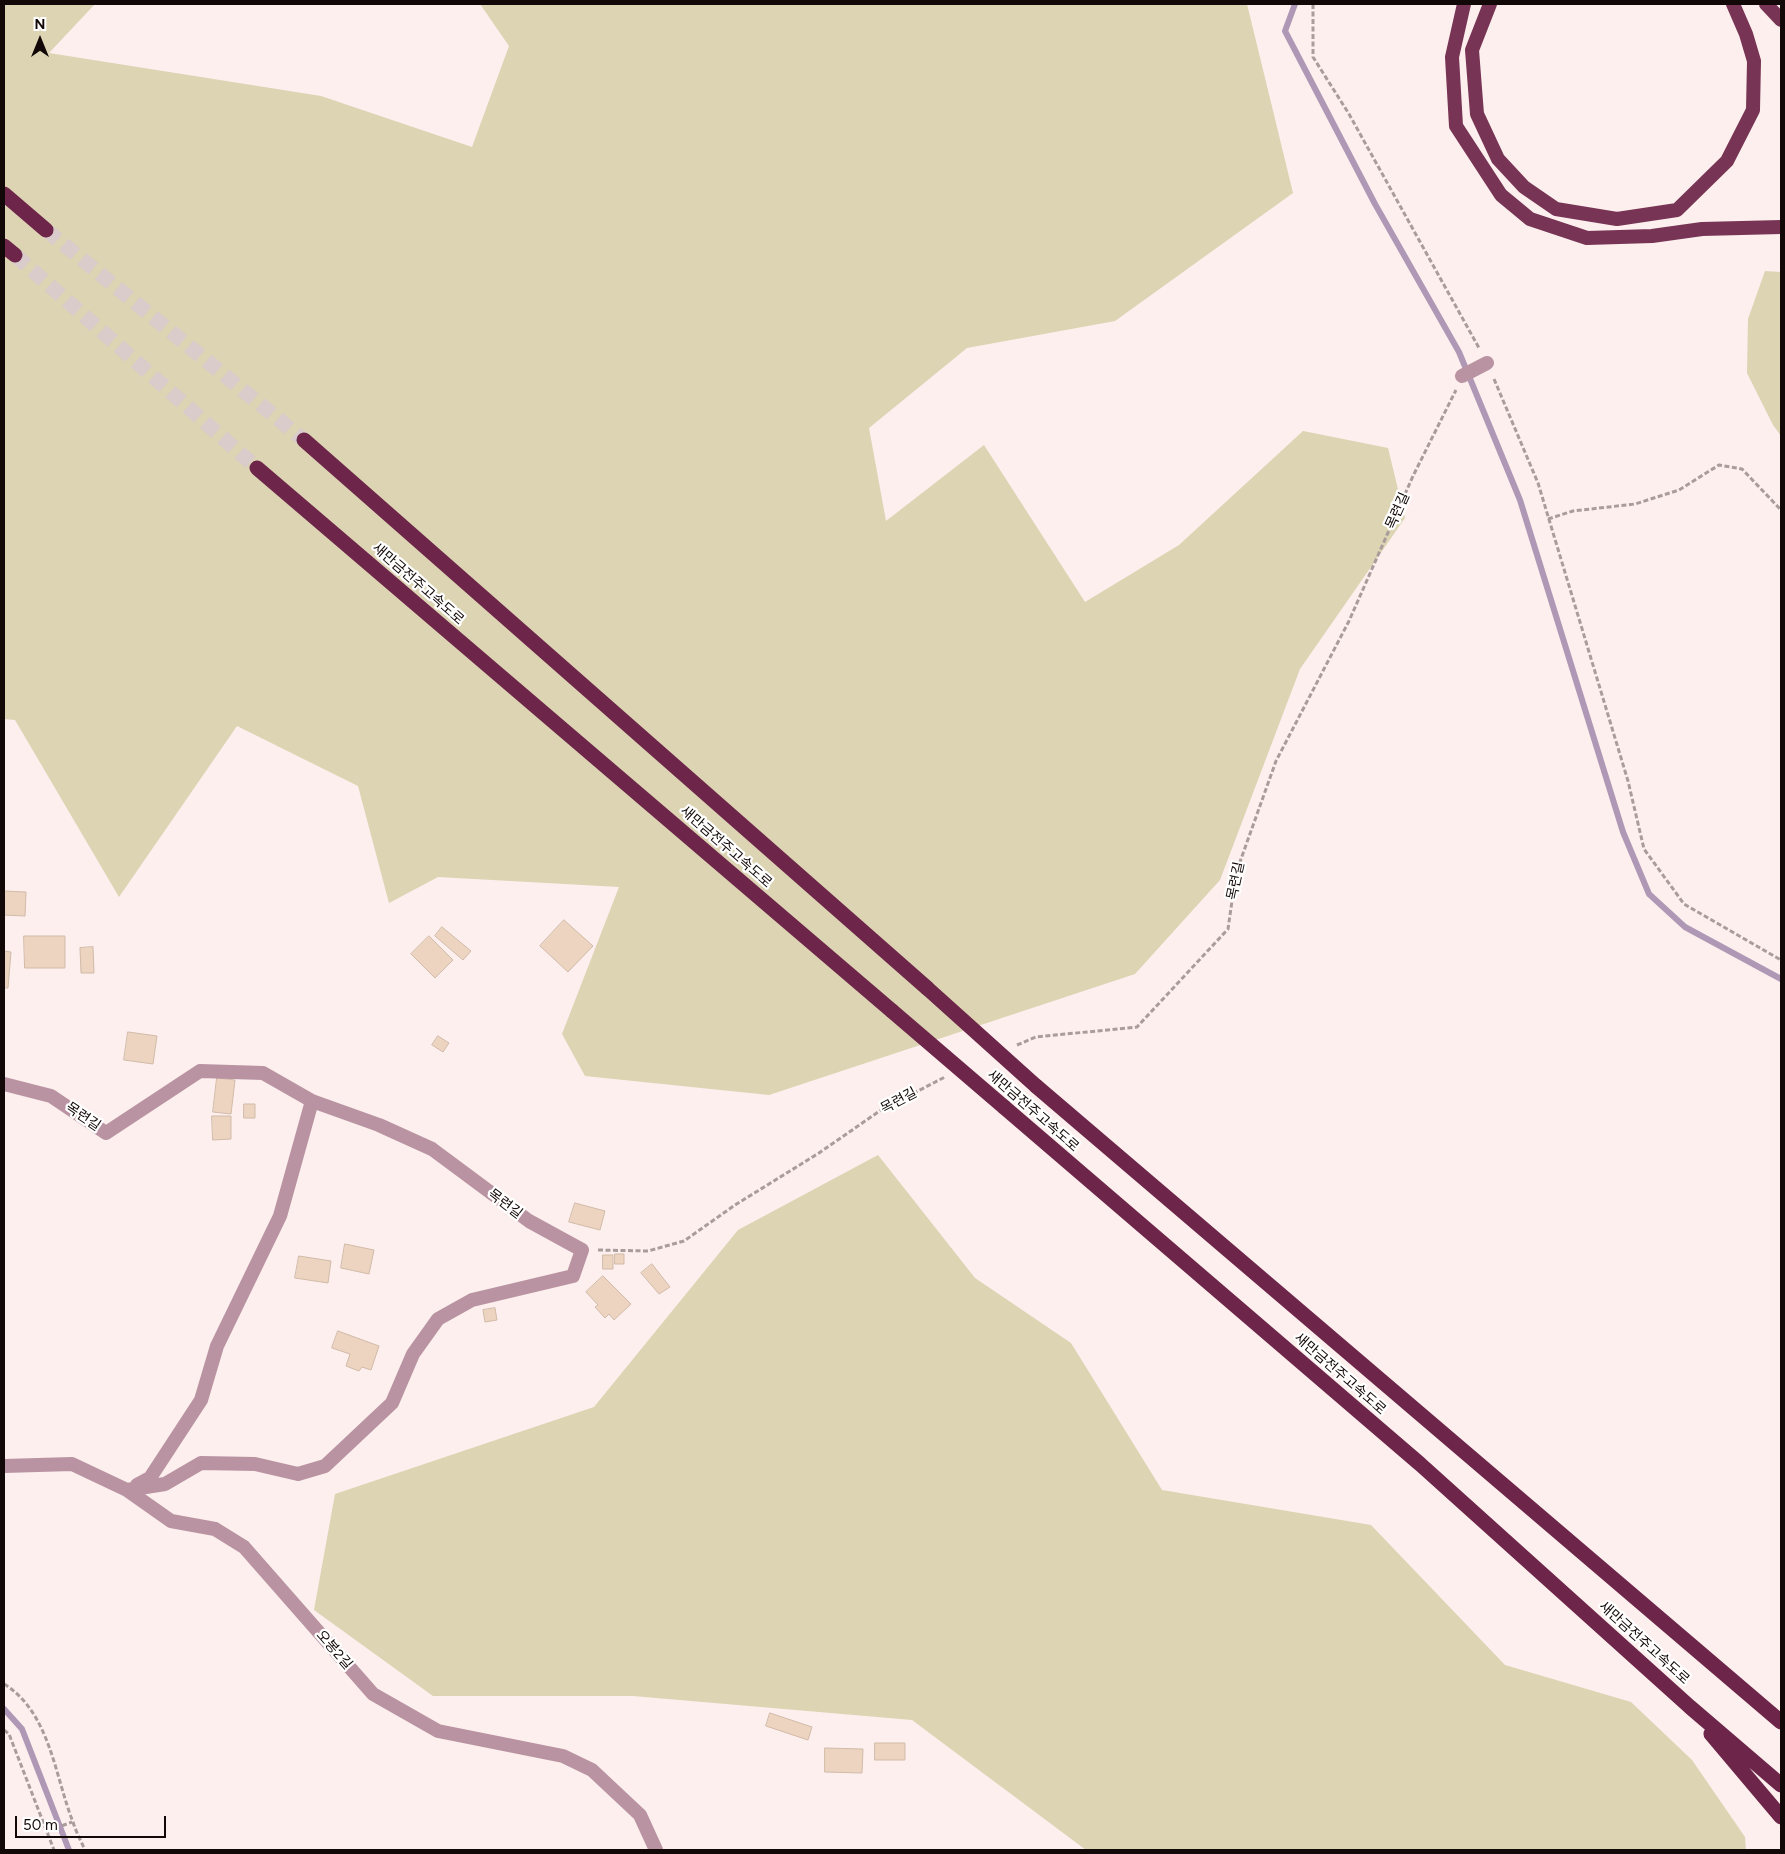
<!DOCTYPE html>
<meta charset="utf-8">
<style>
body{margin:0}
#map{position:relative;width:1785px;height:1854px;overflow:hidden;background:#fcefed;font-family:Figtree,sans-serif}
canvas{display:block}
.frame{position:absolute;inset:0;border:5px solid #120807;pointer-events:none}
.north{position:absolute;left:15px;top:15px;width:50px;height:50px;-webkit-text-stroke:4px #fff;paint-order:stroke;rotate:0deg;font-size:14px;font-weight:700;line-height:20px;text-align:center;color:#120807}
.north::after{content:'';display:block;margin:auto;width:18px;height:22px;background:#120807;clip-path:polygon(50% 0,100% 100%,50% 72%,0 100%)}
.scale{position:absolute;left:15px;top:1816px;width:151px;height:22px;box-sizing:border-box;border:2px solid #120807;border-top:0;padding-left:6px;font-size:15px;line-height:18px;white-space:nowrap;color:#120807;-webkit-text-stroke:4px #fff;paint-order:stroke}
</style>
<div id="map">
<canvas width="1785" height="1854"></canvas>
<div class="frame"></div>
<div class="north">N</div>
<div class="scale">50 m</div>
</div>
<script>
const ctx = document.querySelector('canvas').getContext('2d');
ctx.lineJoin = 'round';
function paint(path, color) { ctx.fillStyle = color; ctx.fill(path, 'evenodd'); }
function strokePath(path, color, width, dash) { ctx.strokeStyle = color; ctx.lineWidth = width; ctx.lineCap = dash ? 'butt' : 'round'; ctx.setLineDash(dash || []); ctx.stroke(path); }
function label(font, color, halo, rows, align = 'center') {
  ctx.font = font + ' Figtree,"Noto Sans KR",sans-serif'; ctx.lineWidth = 4.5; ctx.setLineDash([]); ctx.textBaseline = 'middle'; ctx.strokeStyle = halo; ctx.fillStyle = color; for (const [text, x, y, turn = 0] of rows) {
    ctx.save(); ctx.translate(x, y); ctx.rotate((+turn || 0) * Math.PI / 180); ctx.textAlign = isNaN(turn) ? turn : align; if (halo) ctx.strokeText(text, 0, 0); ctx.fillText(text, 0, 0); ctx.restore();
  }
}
paint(new Path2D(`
 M 4,4 L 95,4 L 49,53 L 321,96 L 472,147 L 509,46 L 480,4 L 1247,4 L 1293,193 L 1115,321 L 967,348 L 869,428 L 886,521 L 984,445 L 1085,602 L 1179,545 L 1303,431 L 1388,448 L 1405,518 L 1300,669 L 1220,880 L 1135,974 L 769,1095 L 585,1076 L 562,1034 L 619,887 L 438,877 L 389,903 L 358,786 L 237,726 L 119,897 L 15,720 L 4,719 Z
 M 1765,271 L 1781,272 L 1781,436 L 1773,425 L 1747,373 L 1748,319 Z
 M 878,1155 L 975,1278 L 1071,1343 L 1162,1490 L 1371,1525 L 1505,1665 L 1631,1702 L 1692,1760 L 1745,1837 L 1746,1850 L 1086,1850 L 912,1720 L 633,1696 L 433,1696 L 314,1610 L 335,1494 L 594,1407 L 738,1230 Z`), '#dcd4b3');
strokePath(new Path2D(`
 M 1295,4 L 1285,31 L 1375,204 L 1459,352 L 1520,500 L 1623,832 L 1649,894 L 1685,927 L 1781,979
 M 4,1709 L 22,1729 L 69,1850`), '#af98b6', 6);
const building = new Path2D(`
 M 4,891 L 26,892 L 25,916 L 4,915 Z
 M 564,920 L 593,946 L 568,972 L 540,946 Z
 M 442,927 L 471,951 L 463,960 L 435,936 Z
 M 24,936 L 65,936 L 65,968 L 25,968 Z
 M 429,936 L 453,960 L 435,978 L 411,954 Z
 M 93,947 L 94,973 L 81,973 L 80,948 Z
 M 4,951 L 11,952 L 8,988 L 4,988 Z
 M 128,1032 L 157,1036 L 153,1064 L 124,1060 Z
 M 438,1036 L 449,1043 L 443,1052 L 432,1045 Z
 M 217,1078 L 235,1080 L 231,1114 L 213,1112 Z
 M 244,1104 L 255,1104 L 255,1118 L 244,1118 Z
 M 212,1116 L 231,1116 L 231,1139 L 213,1140 Z
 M 575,1203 L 605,1211 L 600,1230 L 569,1222 Z
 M 345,1244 L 374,1250 L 369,1274 L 341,1268 Z
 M 615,1254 L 624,1254 L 624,1264 L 615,1264 Z
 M 603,1255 L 613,1255 L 613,1269 L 603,1269 Z
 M 299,1256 L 331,1261 L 328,1283 L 295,1278 Z
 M 652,1264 L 670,1287 L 659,1294 L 641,1273 Z
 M 603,1276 L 631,1304 L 614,1320 L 609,1314 L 605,1318 L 595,1307 L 598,1305 L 586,1292 Z
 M 495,1308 L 497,1320 L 485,1322 L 483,1310 Z
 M 338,1331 L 379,1346 L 371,1370 L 362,1367 L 359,1371 L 346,1366 L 350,1354 L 332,1348 Z
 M 770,1713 L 812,1727 L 808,1740 L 766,1726 Z
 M 875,1743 L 905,1743 L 905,1760 L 875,1760 Z
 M 825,1748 L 863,1749 L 862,1773 L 825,1772 Z`);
paint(building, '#ecd4c1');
strokePath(building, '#d1baa8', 1);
strokePath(new Path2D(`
 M 46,230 L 304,440
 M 15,255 L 257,468`), '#d9ccca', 15, [15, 8]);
strokePath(new Path2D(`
 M 1313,4 L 1313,57 L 1349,114 L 1479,348
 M 1494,379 L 1538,483 L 1628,781 L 1644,849 L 1684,904 L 1781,960
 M 1548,519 L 1573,511 L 1635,504 L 1679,490 L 1719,465 L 1742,469 L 1781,510
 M 1017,1045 L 1036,1037 L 1137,1027 L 1228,929 L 1236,873 L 1276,761 L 1349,621 L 1413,476 L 1456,390
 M 598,1250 L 648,1251 L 684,1241 L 735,1205 L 819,1153 L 881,1110 L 945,1077
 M 4,1684 C 50,1712 55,1777 73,1822 C 76,1832 81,1841 85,1850
 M 4,1730 L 9,1734 L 54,1850
 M 48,1831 L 72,1822`), '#a99d9b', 3, [5, 2.5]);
strokePath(new Path2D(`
 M 1462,376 L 1487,363
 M 4,1084 L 51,1096 L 106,1133 L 200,1071 L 263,1073 L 312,1101 L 379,1125 L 432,1149 L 529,1221 L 582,1250 L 573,1276 L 472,1300 L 438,1319 L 413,1354 L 392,1403 L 325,1466 L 298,1474 L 255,1464 L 201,1463 L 165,1484 L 127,1490
 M 4,1466 L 72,1464 L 127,1490 L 171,1521 L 215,1529 L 244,1547 L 373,1694 L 438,1731 L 563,1756 L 592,1770 L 640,1815 L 656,1850
 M 137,1485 L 150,1478 L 201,1400 L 217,1346 L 280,1216 L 312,1101`), '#b993a2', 14);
strokePath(new Path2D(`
 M 1464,4 L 1452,57 L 1456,126 L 1501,195 L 1530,219 L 1587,238 L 1652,236 L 1702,229 L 1781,227
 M 1490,4 L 1472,50 L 1477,114 L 1498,159 L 1524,187 L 1556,209 L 1617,219 L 1677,210 L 1727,161 L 1753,110 L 1754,61 L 1746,34 L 1733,4
 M 1766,4 L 1781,20`), '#783454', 14);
strokePath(new Path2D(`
 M 4,194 L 46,230
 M 4,246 L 15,255
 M 304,440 L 927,988
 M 257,468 L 892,1011
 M 1036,1086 L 1781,1722
 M 1004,1107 L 1420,1464 L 1690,1707 L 1781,1785
 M 1711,1734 L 1781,1817`), '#6d2549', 15);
strokePath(new Path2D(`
 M 927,988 L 1036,1086
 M 892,1011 L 1004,1107`), '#6d2549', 15);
label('14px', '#120807', '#fff', [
 ["목련길",1398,511,-66],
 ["새만금전주고속도로",418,584,41],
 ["새만금전주고속도로",726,847,41],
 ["목련길",1236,881,-78],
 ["목련길",899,1101,-28],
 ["새만금전주고속도로",1033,1111,41],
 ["목련길",83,1117,34],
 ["목련길",505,1204,37],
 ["새만금전주고속도로",1340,1374,41],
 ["새만금전주고속도로",1644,1643,42],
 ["오봉2길",334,1650,49]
]);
</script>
